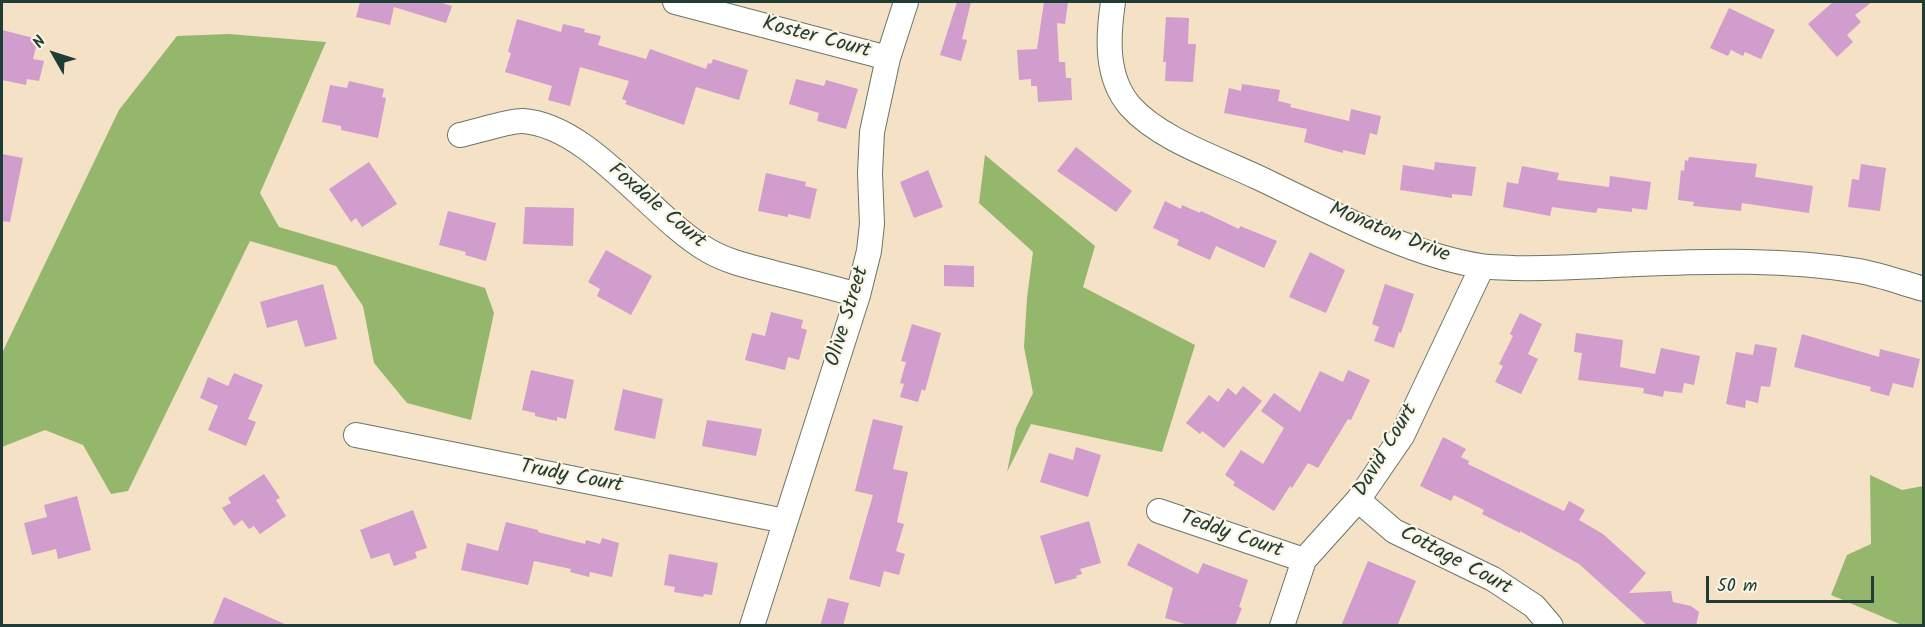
<!DOCTYPE html>
<style>
body{margin:0}
#map{position:relative;width:1925px;height:627px;overflow:hidden;background:#f4e1c6;font-family:Kalam,sans-serif}
canvas{display:block}
.frame{position:absolute;inset:0;border:3px solid #1f3d34;pointer-events:none}
.north{position:absolute;left:24px;top:24px;width:60px;height:60px;-webkit-text-stroke:4px #fcf5e5;paint-order:stroke;rotate:309deg;font-size:16px;font-weight:700;line-height:24px;text-align:center;color:#1f3d34}
.north::after{content:'';display:block;margin:auto;width:21px;height:27px;background:#1f3d34;clip-path:polygon(50% 0,100% 100%,50% 72%,0 100%)}
.scale{position:absolute;left:1706px;top:576px;width:168px;height:27px;box-sizing:border-box;border:3px solid #1f3d34;border-top:0;padding-left:8px;font-size:18px;line-height:21px;white-space:nowrap;color:#1f3d34;-webkit-text-stroke:4px #fcf5e5;paint-order:stroke}
</style>
<div id="map">
<canvas width="1925" height="627"></canvas>
<div class="frame"></div>
<div class="north">N</div>
<div class="scale">50 m</div>
</div>
<script>
const ctx = document.querySelector('canvas').getContext('2d');
ctx.lineJoin = 'round';
function paint(path, color) { ctx.fillStyle = color; ctx.fill(path, 'evenodd'); }
function strokePath(path, color, width, dash) { ctx.strokeStyle = color; ctx.lineWidth = width; ctx.lineCap = dash ? 'butt' : 'round'; ctx.setLineDash(dash || []); ctx.stroke(path); }
function label(font, color, halo, rows, align = 'center') {
  ctx.font = font + ' Kalam,sans-serif'; ctx.lineWidth = 4.5; ctx.setLineDash([]); ctx.textBaseline = 'middle'; ctx.strokeStyle = halo; ctx.fillStyle = color; for (const [text, x, y, turn = 0] of rows) {
    ctx.save(); ctx.translate(x, y); ctx.rotate((+turn || 0) * Math.PI / 180); ctx.textAlign = isNaN(turn) ? turn : align; if (halo) ctx.strokeText(text, 0, 0); ctx.fillText(text, 0, 0); ctx.restore();
  }
}
paint(new Path2D(`
 M 229,34 L 326,42 L 260,193 L 279,227 L 485,288 L 494,313 L 471,420 L 407,403 L 374,363 L 363,306 L 336,266 L 250,241 L 128,491 L 111,494 L 83,445 L 45,430 L 2,447 L 2,353 L 119,110 L 177,36 Z
 M 985,155 L 1095,246 L 1083,287 L 1195,345 L 1162,452 L 1031,424 L 1007,472 L 1016,428 L 1033,393 L 1024,347 L 1027,298 L 1033,252 L 979,203 Z
 M 1870,475 L 1902,490 L 1923,486 L 1923,625 L 1902,625 L 1831,595 L 1847,555 L 1871,544 Z`), '#94b76b');
paint(new Path2D(`
 M 360,2 L 439,2 L 452,6 L 446,23 L 394,7 L 390,25 L 356,17 Z
 M 957,2 L 971,2 L 962,39 L 967,40 L 961,61 L 940,55 Z
 M 1044,2 L 1068,2 L 1065,24 L 1057,23 L 1059,62 L 1065,62 L 1066,78 L 1071,78 L 1072,100 L 1038,102 L 1037,86 L 1031,86 L 1031,79 L 1019,80 L 1017,50 L 1037,49 Z
 M 1833,2 L 1872,2 L 1855,15 L 1861,22 L 1847,35 L 1853,42 L 1837,57 L 1808,24 Z
 M 1729,8 L 1775,30 L 1761,59 L 1745,52 L 1743,56 L 1731,50 L 1728,56 L 1710,48 Z
 M 1166,17 L 1189,18 L 1188,44 L 1196,44 L 1193,82 L 1165,81 L 1166,62 L 1163,62 Z
 M 517,19 L 561,32 L 563,24 L 585,29 L 584,32 L 601,36 L 598,45 L 646,59 L 650,49 L 706,69 L 708,63 L 711,64 L 713,59 L 748,70 L 739,100 L 696,87 L 684,125 L 625,104 L 627,101 L 622,99 L 629,81 L 580,67 L 570,106 L 548,100 L 552,86 L 505,72 L 511,53 L 508,52 Z
 M 2,30 L 38,39 L 33,59 L 44,61 L 39,81 L 27,79 L 26,85 L 2,80 Z
 M 796,79 L 824,86 L 826,80 L 858,89 L 846,129 L 817,121 L 819,113 L 789,104 Z
 M 349,81 L 384,89 L 382,97 L 386,98 L 378,138 L 341,130 L 341,126 L 322,122 L 330,85 L 347,88 Z
 M 1242,84 L 1280,90 L 1278,101 L 1291,104 L 1290,107 L 1349,121 L 1351,109 L 1381,116 L 1377,135 L 1370,133 L 1365,155 L 1343,150 L 1343,153 L 1304,142 L 1307,129 L 1224,113 L 1229,88 L 1241,91 Z
 M 1076,147 L 1132,191 L 1116,212 L 1057,171 Z
 M 2,154 L 23,158 L 10,222 L 2,221 Z
 M 1689,157 L 1757,164 L 1755,177 L 1813,186 L 1809,213 L 1742,203 L 1741,211 L 1693,206 L 1694,202 L 1678,200 L 1681,170 L 1684,171 L 1685,160 L 1688,161 Z
 M 369,162 L 397,204 L 362,227 L 356,218 L 351,222 L 329,189 Z
 M 1435,162 L 1476,167 L 1472,196 L 1452,194 L 1452,198 L 1400,190 L 1403,165 L 1434,170 Z
 M 1861,164 L 1886,168 L 1880,211 L 1848,207 L 1852,179 L 1859,180 Z
 M 1522,166 L 1559,173 L 1557,180 L 1609,187 L 1610,176 L 1651,182 L 1647,210 L 1632,208 L 1632,212 L 1598,208 L 1596,213 L 1552,207 L 1550,216 L 1503,207 L 1507,182 L 1518,184 Z
 M 928,170 L 943,207 L 914,218 L 900,182 Z
 M 766,173 L 806,182 L 805,186 L 817,189 L 810,219 L 788,214 L 788,217 L 758,211 Z
 M 1165,201 L 1181,209 L 1182,205 L 1200,213 L 1201,211 L 1239,229 L 1240,226 L 1277,241 L 1264,268 L 1216,246 L 1210,260 L 1177,245 L 1179,240 L 1153,228 Z
 M 525,207 L 574,208 L 573,246 L 523,244 Z
 M 448,211 L 496,223 L 486,261 L 465,255 L 466,252 L 439,245 Z
 M 606,250 L 652,276 L 631,315 L 597,296 L 600,289 L 588,282 Z
 M 1310,252 L 1345,270 L 1326,313 L 1289,297 Z
 M 944,265 L 974,266 L 974,287 L 944,286 Z
 M 323,284 L 337,339 L 305,347 L 297,320 L 267,328 L 260,302 Z
 M 1385,284 L 1414,294 L 1401,333 L 1399,332 L 1394,348 L 1374,341 L 1379,327 L 1372,324 Z
 M 771,312 L 803,320 L 801,328 L 807,330 L 799,360 L 788,357 L 785,370 L 745,360 L 752,333 L 765,336 Z
 M 1520,313 L 1542,324 L 1528,354 L 1538,359 L 1521,394 L 1495,382 L 1503,366 L 1499,364 L 1513,336 L 1510,334 Z
 M 912,324 L 941,333 L 925,391 L 922,389 L 918,402 L 900,397 L 904,384 L 900,383 L 906,362 L 901,361 Z
 M 1576,333 L 1623,340 L 1620,367 L 1655,374 L 1661,348 L 1700,356 L 1694,385 L 1684,383 L 1682,393 L 1664,391 L 1663,397 L 1643,393 L 1644,388 L 1578,380 L 1582,353 L 1574,352 Z
 M 1802,334 L 1879,357 L 1880,349 L 1920,359 L 1913,388 L 1893,383 L 1889,396 L 1870,391 L 1871,387 L 1794,367 Z
 M 1755,344 L 1777,348 L 1770,387 L 1761,386 L 1758,403 L 1746,400 L 1745,408 L 1726,404 L 1736,352 L 1753,355 Z
 M 531,370 L 574,380 L 566,419 L 557,417 L 557,421 L 535,416 L 535,413 L 522,410 Z
 M 1348,370 L 1370,380 L 1351,420 L 1348,419 L 1318,468 L 1308,463 L 1292,488 L 1290,486 L 1274,511 L 1233,485 L 1235,482 L 1225,475 L 1241,450 L 1263,464 L 1284,428 L 1261,411 L 1274,393 L 1300,412 L 1320,371 L 1343,382 Z
 M 234,373 L 263,385 L 248,419 L 256,422 L 246,446 L 208,430 L 218,406 L 200,398 L 208,377 L 228,386 Z
 M 1243,386 L 1262,401 L 1224,448 L 1202,431 L 1200,434 L 1186,423 L 1209,395 L 1218,402 L 1228,388 L 1236,395 Z
 M 623,389 L 663,399 L 655,439 L 614,430 Z
 M 873,419 L 903,426 L 893,469 L 908,472 L 897,522 L 904,524 L 896,551 L 905,554 L 899,575 L 884,571 L 880,587 L 849,579 L 873,495 L 855,491 Z
 M 707,420 L 762,429 L 756,456 L 702,446 Z
 M 1443,437 L 1466,449 L 1461,457 L 1469,461 L 1468,464 L 1564,511 L 1569,501 L 1585,510 L 1579,520 L 1603,534 L 1646,573 L 1629,593 L 1671,591 L 1673,602 L 1691,606 L 1699,612 L 1696,626 L 1648,626 L 1579,564 L 1520,531 L 1520,533 L 1482,514 L 1484,510 L 1454,495 L 1451,501 L 1420,486 Z
 M 1076,447 L 1101,455 L 1088,497 L 1040,482 L 1049,453 L 1073,460 Z
 M 264,474 L 280,498 L 276,500 L 286,516 L 260,534 L 254,526 L 249,529 L 242,520 L 234,526 L 222,508 L 231,503 L 228,498 Z
 M 77,496 L 91,550 L 58,559 L 56,549 L 32,555 L 24,523 L 47,517 L 44,505 Z
 M 413,510 L 427,548 L 415,552 L 417,558 L 394,566 L 389,553 L 371,559 L 360,530 Z
 M 1089,521 L 1101,563 L 1080,569 L 1082,574 L 1076,576 L 1077,578 L 1055,584 L 1040,536 Z
 M 506,522 L 538,530 L 538,532 L 585,544 L 586,540 L 600,544 L 602,538 L 619,543 L 612,577 L 590,572 L 589,577 L 570,572 L 571,569 L 534,561 L 528,585 L 461,570 L 467,543 L 498,551 Z
 M 1138,543 L 1198,574 L 1203,563 L 1248,580 L 1239,607 L 1242,608 L 1235,626 L 1192,626 L 1165,618 L 1173,588 L 1127,565 Z
 M 669,554 L 718,563 L 712,595 L 704,594 L 703,597 L 674,592 L 675,587 L 664,585 Z
 M 1368,561 L 1416,581 L 1397,626 L 1341,626 Z
 M 224,597 L 289,626 L 212,626 Z
 M 828,598 L 849,603 L 843,626 L 820,626 Z`), '#d09dcd');
const minor = new Path2D(`
 M 675,2 L 888,58
 M 1113,2 C 1108,36 1105,77 1130,106 C 1159,139 1217,158 1257,177 C 1325,209 1408,255 1481,266 C 1492,268 1503,267 1514,268 C 1555,269 1596,266 1637,264 C 1712,261 1786,259 1859,271 C 1881,275 1902,283 1924,289
 M 460,135 C 475,132 511,120 523,121 C 591,126 651,218 709,251 C 728,262 752,267 774,273 C 802,280 830,287 858,295
 M 356,435 L 785,521
 M 1358,500 L 1394,531 L 1493,579 L 1534,606 L 1551,626
 M 1159,511 L 1304,560
 M 752,626 L 858,295 L 869,251 L 872,224 L 870,173 L 872,132 L 888,58 L 906,2
 M 1282,626 L 1304,560 L 1358,500 L 1402,436 L 1482,267`);
strokePath(minor, '#6a7667', 26);
strokePath(minor, '#fff', 24);
label('21px', '#1f3d34', '#fcf5e5', [
 ["Koster Court",816,39,15],
 ["Foxdale Court",656,207,40],
 ["Monaton Drive",1389,234,22],
 ["Olive Street",849,317,-73],
 ["David Court",1387,451,-59],
 ["Trudy Court",571,478,11],
 ["Teddy Court",1231,536,19],
 ["Cottage Court",1455,562,28]
]);
</script>
